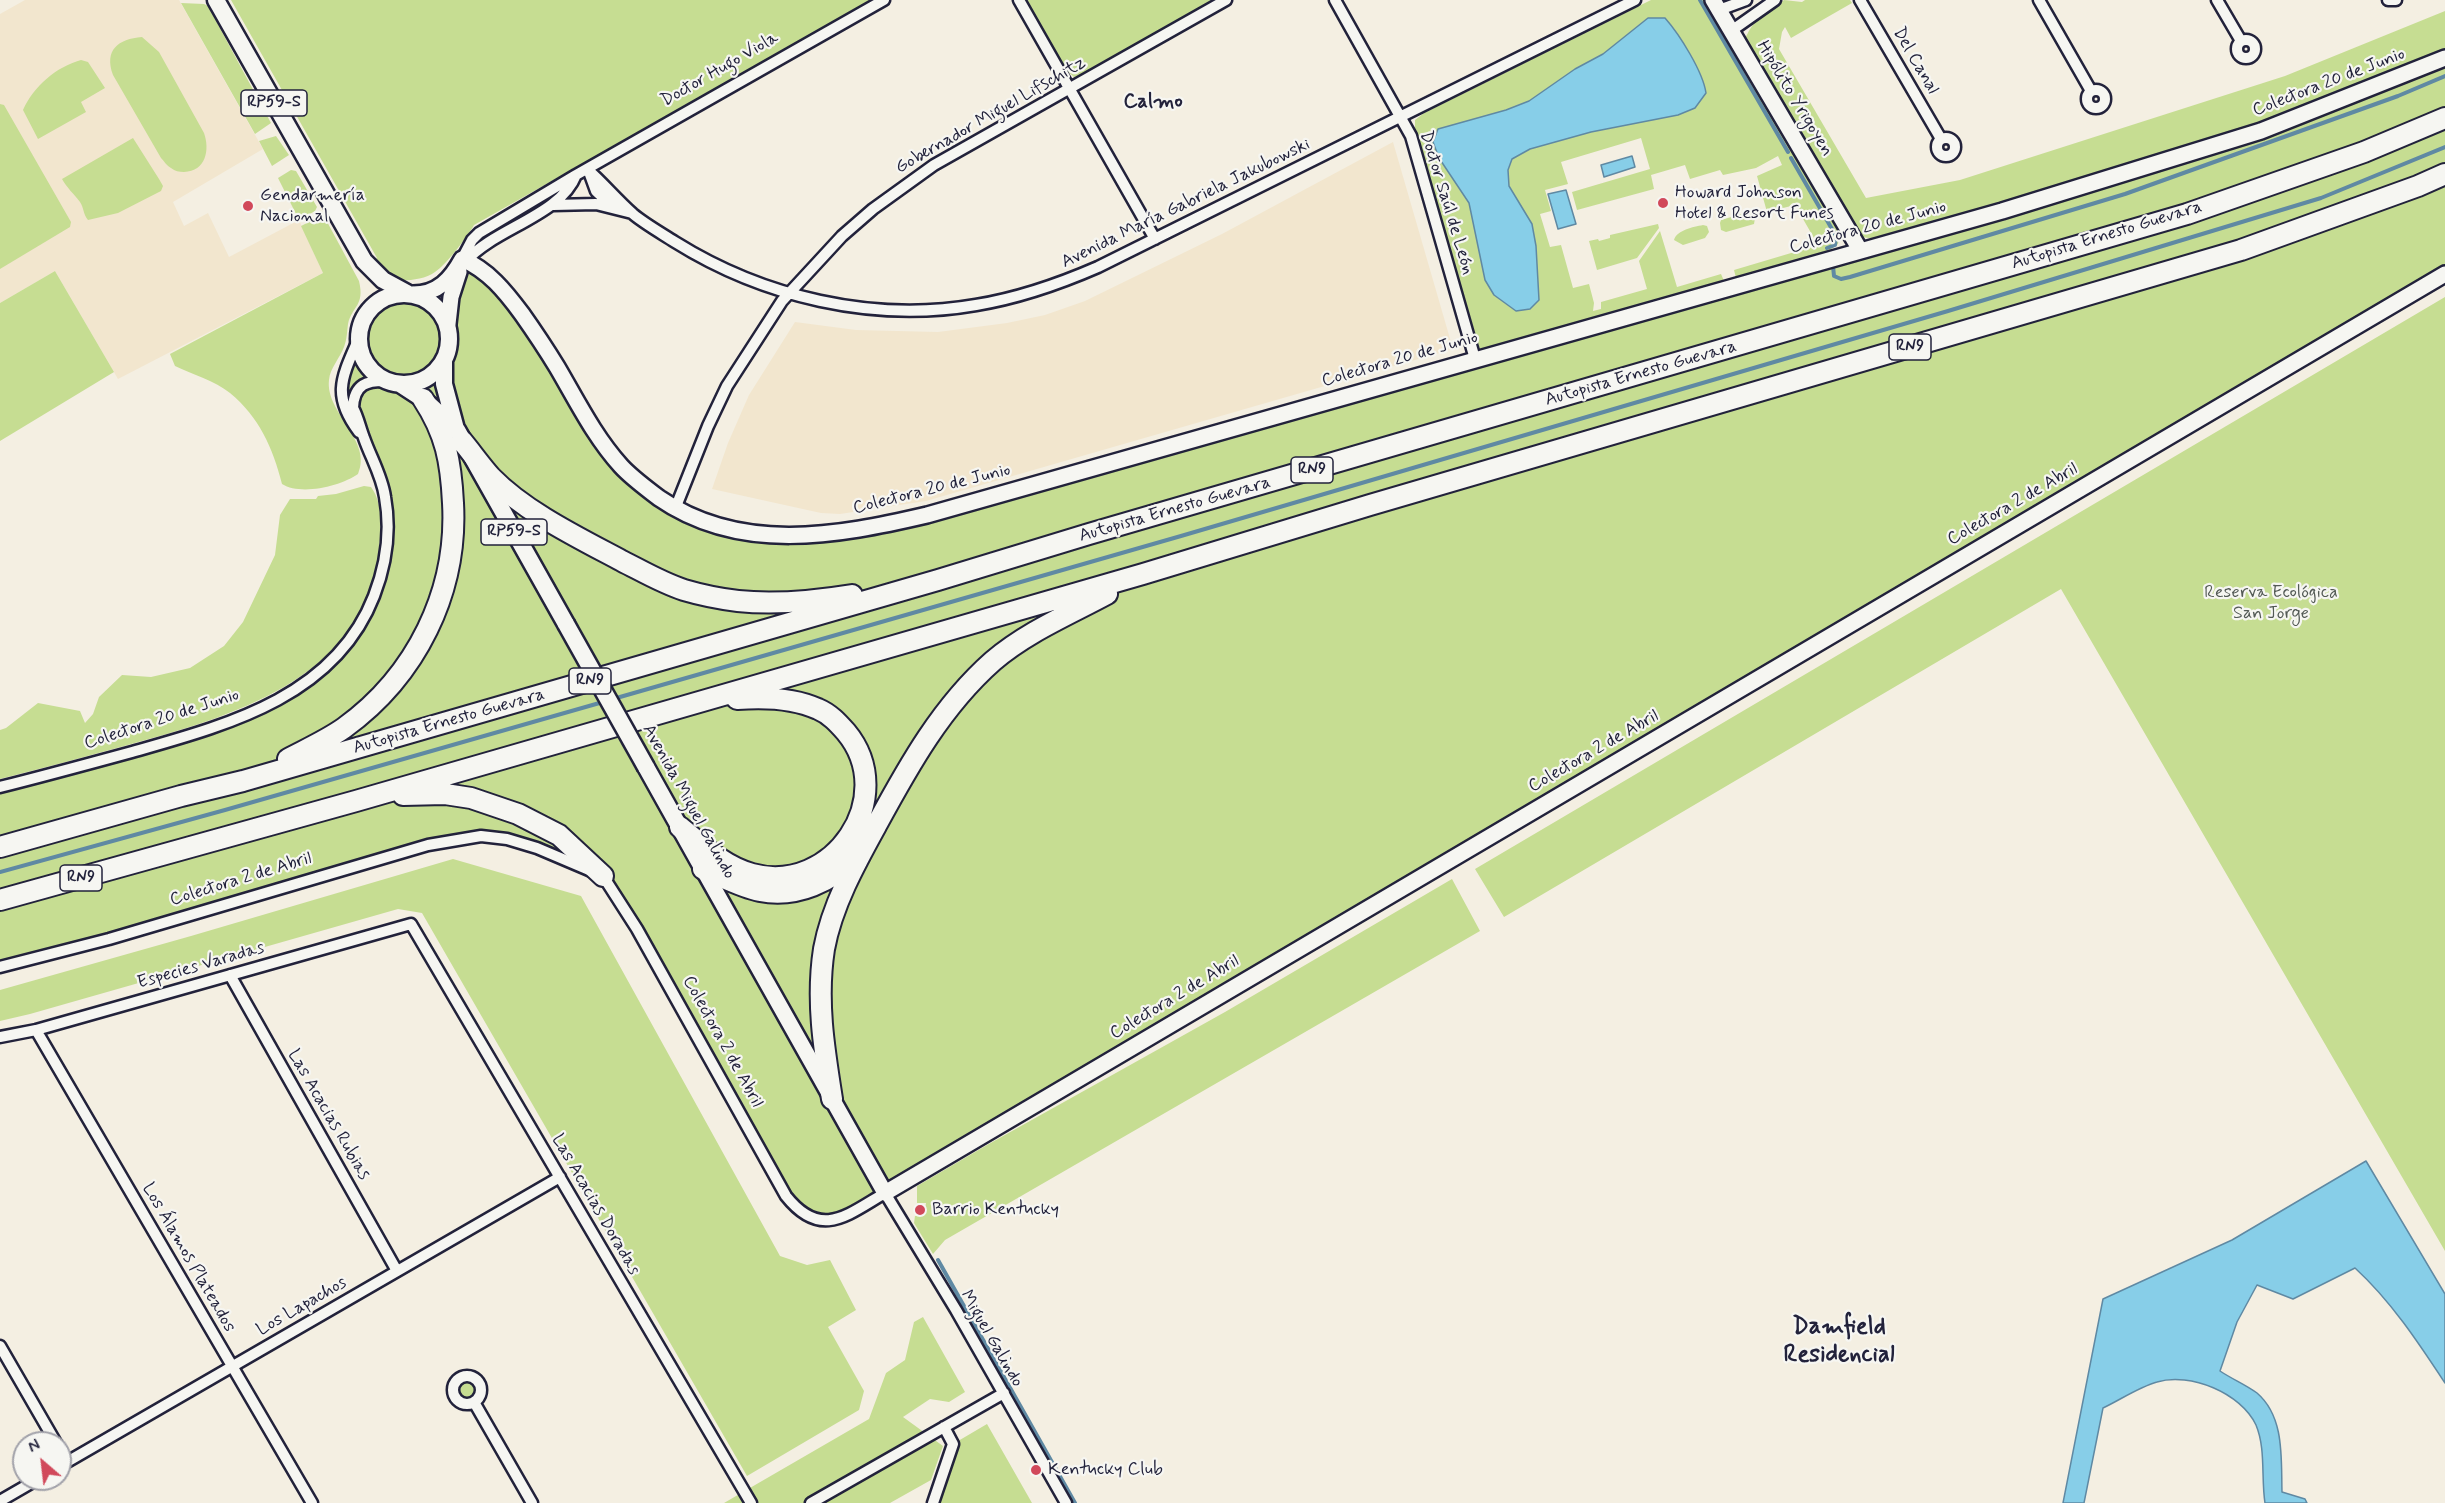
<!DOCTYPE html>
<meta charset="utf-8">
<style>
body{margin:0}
#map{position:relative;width:2445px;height:1503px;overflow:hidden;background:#f4efe2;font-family:Mynerve,sans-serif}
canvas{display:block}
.north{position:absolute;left:12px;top:1431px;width:60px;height:60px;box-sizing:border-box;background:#f6f6f2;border:2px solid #a1a1a9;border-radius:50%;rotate:332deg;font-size:16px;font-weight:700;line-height:24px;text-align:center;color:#22223b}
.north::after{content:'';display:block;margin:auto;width:21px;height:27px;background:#d1495b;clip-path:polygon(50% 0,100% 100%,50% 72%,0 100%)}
</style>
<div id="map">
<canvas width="2445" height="1503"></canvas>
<div class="north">N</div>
</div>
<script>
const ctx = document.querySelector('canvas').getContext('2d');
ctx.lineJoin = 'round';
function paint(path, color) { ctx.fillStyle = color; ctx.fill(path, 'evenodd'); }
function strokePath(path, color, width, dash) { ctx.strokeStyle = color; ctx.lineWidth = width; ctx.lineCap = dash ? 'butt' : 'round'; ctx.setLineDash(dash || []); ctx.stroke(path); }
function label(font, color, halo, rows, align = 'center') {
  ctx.font = font + ' Mynerve,sans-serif'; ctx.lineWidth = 4.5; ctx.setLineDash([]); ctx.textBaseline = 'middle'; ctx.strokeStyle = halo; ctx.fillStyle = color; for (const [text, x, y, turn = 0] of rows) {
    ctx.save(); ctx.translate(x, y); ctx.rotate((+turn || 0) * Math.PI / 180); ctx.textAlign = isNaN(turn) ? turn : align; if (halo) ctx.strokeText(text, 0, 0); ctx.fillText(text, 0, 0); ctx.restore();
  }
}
paint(new Path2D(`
 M 25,0 L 179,0 L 263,149 L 173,202 L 184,226 L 208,213 L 229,257 L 299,220 L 323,273 L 118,379 L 55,271 L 0,303 L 0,14 Z
 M 1393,142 L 1453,349 L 926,501 L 840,514 L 821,513 L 712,489 L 728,443 L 749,395 L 795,322 L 856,330 L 938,332 L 1007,323 L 1045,315 L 1085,301 L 1222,234 Z`), '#f2e6ce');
paint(new Path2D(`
 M 231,0 L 872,0 L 474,225 C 467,237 447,264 435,272 C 424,280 407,281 394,280 L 374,260 L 377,258 Z
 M 1026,0 L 1216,0 L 1085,74 L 1074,77 L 1065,69 Z
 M 1651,0 L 1706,0 L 1835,221 L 1840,231 L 1838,244 L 1830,250 L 1736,278 L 1734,270 L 1818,245 L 1795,205 L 1767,212 L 1757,176 L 1782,165 L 1778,156 L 1756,168 L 1723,175 L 1720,170 L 1690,179 L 1685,165 L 1651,175 L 1654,189 L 1577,210 L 1572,192 L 1650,169 L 1641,138 L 1561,162 L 1568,184 L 1545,190 L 1551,211 L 1540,214 L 1550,247 L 1561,245 L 1573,288 L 1589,284 L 1594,303 L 1593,311 L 1601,309 L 1601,302 L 1647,289 L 1639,261 L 1660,231 L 1677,287 L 1721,274 L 1724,281 L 1480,350 L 1415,130 L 1415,120 L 1424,113 Z
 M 1784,0 L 1802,2 L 1805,0 L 1850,0 L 1852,3 L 1791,38 L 1785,27 L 1782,32 L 1779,49 L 1866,198 L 1960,180 L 2285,76 L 2445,11 L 2445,49 C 2263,132 2068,185 1875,239 L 1862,237 L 1853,228 L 1744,42 C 1749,27 1759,17 1771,5 L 1773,9 Z
 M 181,3 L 204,4 L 208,6 L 271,123 L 255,134 Z
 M 142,37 L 159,52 L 204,133 C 210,150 206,171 184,172 C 179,172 175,171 171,168 C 167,166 164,161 161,158 L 113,75 C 104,50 118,39 142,37 Z
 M 2445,58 L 2445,274 L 831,1221 L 795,1207 L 603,876 L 507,839 L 456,839 L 0,967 L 0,787 L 166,742 L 277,701 L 339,655 L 381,579 L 385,498 L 353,408 L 368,382 C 400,383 441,390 449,347 C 450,339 447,332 448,324 C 449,307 461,278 466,261 L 495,281 L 584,416 L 645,488 L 743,533 L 875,527 L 2101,181 Z
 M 81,60 L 88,62 L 105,88 L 81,102 L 86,112 L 38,139 L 23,110 C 34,86 56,67 81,60 Z
 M 0,104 L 4,105 L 71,222 L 70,227 L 0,269 Z
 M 276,136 L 289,155 L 272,166 L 259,141 Z
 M 133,138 L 159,179 L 163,186 L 161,191 L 118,213 L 88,220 C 83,214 84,208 80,202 C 74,194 67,188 62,179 Z
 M 291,170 L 296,171 L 317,207 L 315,211 L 299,220 L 278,178 Z
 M 1752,211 L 1755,218 L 1754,224 L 1726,232 L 1721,230 L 1720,223 L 1721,220 Z
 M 321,216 L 325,218 L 359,281 C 365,306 352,306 348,324 C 347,332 347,339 344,347 C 340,358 330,368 329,380 C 325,413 373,440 358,474 C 341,486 301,496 282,484 C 273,448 259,417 230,393 C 215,381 192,374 175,366 L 170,354 L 323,273 L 301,226 Z
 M 1658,224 L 1659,228 L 1637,258 L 1597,270 L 1589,241 L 1598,239 L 1599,241 L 1610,238 L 1610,235 Z
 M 1703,225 L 1707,226 L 1709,232 L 1705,238 L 1683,245 L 1674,240 C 1677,230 1693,227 1703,225 Z
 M 55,271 L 114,372 L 0,441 L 0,303 Z
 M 2445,297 L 2445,1251 L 2061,589 L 1504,917 L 1475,869 Z
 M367 339a37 37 0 1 1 74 0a37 37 0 1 1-74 0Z
 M 357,361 L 362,369 L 370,375 L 357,381 L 347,399 C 344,387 348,370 357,361 Z
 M 364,486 L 371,487 C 385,506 381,535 378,558 C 361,679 230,717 128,745 C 85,757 43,768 0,779 L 0,730 L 6,728 L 38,703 L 80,711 L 85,723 L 93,714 L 99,697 L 122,675 L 151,677 L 190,668 L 224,646 L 243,622 L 275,555 L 280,515 L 290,499 L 316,499 L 318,496 L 336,494 Z
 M 453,859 L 581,896 L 780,1256 L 807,1265 L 830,1260 L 856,1310 L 828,1327 L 864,1391 L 859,1410 L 747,1476 L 422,913 L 398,909 L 30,1014 L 0,1021 L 0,990 L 191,936 Z
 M 1452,879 L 1480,931 L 945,1240 L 933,1254 L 914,1223 L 915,1216 L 924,1216 L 926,1203 L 917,1203 L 917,1186 L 987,1145 L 1225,1012 Z
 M 923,1317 L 965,1392 L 949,1402 L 930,1399 L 903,1417 L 943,1446 L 931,1480 L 890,1503 L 724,1503 L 869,1419 L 886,1373 L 905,1360 L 914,1322 Z
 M456 1390a11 11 0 1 1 22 0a11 11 0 1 1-22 0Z
 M 987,1424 L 1032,1503 L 933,1503 L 953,1444 Z`), '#c6dd92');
const water = new Path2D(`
 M 1648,18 L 1665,18 C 1680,35 1703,72 1706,93 L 1695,108 L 1678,115 L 1591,132 L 1530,149 L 1512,159 L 1508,170 L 1509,186 L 1532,224 L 1536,246 L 1539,300 L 1530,309 L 1516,311 L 1494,295 L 1485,280 L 1469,203 L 1439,158 L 1433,142 L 1438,129 L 1506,110 L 1529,101 L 1575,69 L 1603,54 Z
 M 1632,156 L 1635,167 L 1604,177 L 1601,165 Z
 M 1566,190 L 1576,224 L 1558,229 L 1548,194 Z
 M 2366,1161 L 2445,1294 L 2445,1383 C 2418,1342 2391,1301 2355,1268 L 2293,1299 L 2257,1285 L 2237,1322 L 2220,1371 C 2232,1379 2246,1385 2257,1393 C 2285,1417 2281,1459 2282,1492 L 2305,1499 L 2307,1503 L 2265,1503 C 2261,1478 2266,1449 2256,1425 C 2241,1393 2190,1372 2157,1382 C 2139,1387 2120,1400 2103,1408 L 2084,1503 L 2063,1503 L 2103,1299 L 2232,1240 Z`);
paint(water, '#87cee8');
strokePath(water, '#5f89a3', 1.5);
strokePath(new Path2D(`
 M 1700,0 L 1788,152
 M 1791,158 L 1836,236 L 1835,245 L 1827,248
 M 1833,266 L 1834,276 L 1841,279 L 1850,277 L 2125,194 L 2398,96 L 2445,76
 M 613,699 L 1181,536 L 1948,311 L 2321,198 L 2445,147
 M 0,872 L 225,810 L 603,702
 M 938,1260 L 1075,1503`), '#5f89a3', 4);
const street = new Path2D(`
 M 1019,0 L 1155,239
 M 1335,0 L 1411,136 L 1475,359
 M 1860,0 L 1941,139
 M 2039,0 L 2091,91
 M 2217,0 L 2241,41
 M 2388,0 L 2396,0
 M 1719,10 L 1746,0
 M 1731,31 L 1775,0
 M2237 49a9 9 0 1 1 18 0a9 9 0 1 1-18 0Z
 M2087 99a9 9 0 1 1 18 0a9 9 0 1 1-18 0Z
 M1937 147a9 9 0 1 1 18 0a9 9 0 1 1-18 0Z
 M 587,169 C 603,183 617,200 633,214 C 645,224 661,233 675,242 C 763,297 873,323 976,305 C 1019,298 1059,284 1098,267 L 1635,0
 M 588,169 L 596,191 L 611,205
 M 553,205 L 596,204 L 632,213
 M 462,259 L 472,240 L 479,233 L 576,175 L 884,0
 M 466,261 C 495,228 560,216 576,175
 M 359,338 C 342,377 331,395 359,432
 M 675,509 L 708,426 L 727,386 L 782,301 L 842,236 L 873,209 L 934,165 L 1226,0
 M 0,787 C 44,776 88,764 132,752 C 227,725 335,697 374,596 C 386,565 391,530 385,497 C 382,476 371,458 364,438 C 360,428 358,417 353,408 C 354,384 367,380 388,381
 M 0,967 L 109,939 L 428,845 L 481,836 L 507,839 L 537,848 L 603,876 L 637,929 L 786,1196 C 821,1240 847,1215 885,1193 L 956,1310 L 1066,1503
 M 230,975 L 397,1271
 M 36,1030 L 312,1503
 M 0,1037 L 36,1030 L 411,924 L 751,1503
 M 0,1346 L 56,1443
 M453 1390a14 14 0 1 1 28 0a14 14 0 1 1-28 0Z
 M 474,1402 L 532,1503
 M 60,1466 L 560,1177
 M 0,1501 L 38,1479
 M 811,1503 L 1004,1393
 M 933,1503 L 953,1444 L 944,1427`);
const secondary = new Path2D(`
 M 1713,0 L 1860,250
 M 413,294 C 438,294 451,279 462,259 C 488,270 505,291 522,314 C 534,331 546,349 557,367 C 577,401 594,436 621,466 C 632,478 646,488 659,498 C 740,554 837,536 927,515 L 2002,211 L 2261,131 L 2445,58
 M 448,324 L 451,297 L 459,272
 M 703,869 L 885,1193 L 2445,274`);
const primary = new Path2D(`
 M 216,0 L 364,261 L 383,280 L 407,293
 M359 339a45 45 0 1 1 90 0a45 45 0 1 1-90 0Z
 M 444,361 L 444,384 L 456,429
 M 400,384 L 423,399 L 457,430 L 566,624
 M 646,767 L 703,869`);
const highway = new Path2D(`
 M 462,441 C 472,453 481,466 491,477 C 525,512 579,538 622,561 C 642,571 662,583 684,590 C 701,595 721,599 738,601 C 776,605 815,601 852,595
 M 288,759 C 307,749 327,740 344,728 C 416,676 458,592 453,503 C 451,462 446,434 423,399
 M 403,795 L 445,794 L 471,798 L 518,814 L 559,835 L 603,876
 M 680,827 C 702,845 723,866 752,874 C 833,896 900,797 846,732 C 838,723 830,714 818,709 C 794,698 763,697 737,699
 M 0,847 L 181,796 L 243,781 L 938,580 L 1089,534 L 2187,214 L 2364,152 L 2445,118
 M 703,869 C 721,876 740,887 760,891 C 797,898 832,882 856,855
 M 0,900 L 356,801 L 1143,574 L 1370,505 L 2241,250 L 2418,186 L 2445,174
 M 832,1099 C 824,1049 816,1000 824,949 C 832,905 856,862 877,824 C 909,765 942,706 993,661 C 1027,632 1068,615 1107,594`);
strokePath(street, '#22223b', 15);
strokePath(secondary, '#22223b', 20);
strokePath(primary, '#22223b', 21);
strokePath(highway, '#22223b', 24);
strokePath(street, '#f6f6f2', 10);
strokePath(secondary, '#f6f6f2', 15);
strokePath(primary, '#f6f6f2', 16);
strokePath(highway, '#f6f6f2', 20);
const primaryBridge = new Path2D(`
 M 566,624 L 646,767`);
strokePath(primaryBridge, '#22223b', 21, []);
strokePath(primaryBridge, '#f6f6f2', 16);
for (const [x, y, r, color] of [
 [1663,203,6,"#d1495b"],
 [248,206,6,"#d1495b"],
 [920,1210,6,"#d1495b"],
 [1036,1470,6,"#d1495b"]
]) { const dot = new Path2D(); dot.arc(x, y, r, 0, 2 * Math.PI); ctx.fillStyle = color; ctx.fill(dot); strokePath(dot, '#f6f6f2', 2); }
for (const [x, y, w] of [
 [274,103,66],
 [1910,347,42],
 [1312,470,42],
 [514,532,66],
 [590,681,42],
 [81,878,42]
]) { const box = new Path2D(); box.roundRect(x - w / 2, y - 13, w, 26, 4.5); ctx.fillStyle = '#f6f6f2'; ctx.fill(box); strokePath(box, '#22223b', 1.5); }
label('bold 16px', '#22223b', null, [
 ["RP59-S",274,103],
 ["RN9",1910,347],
 ["RN9",1312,470],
 ["RP59-S",514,532],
 ["RN9",590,681],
 ["RN9",81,878]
]);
label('18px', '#22223b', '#f6f6f2', [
 ["Del Canal",1915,61,60],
 ["Doctor Hugo Viola",720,70,-30],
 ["Colectora 20 de Junio",2329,83,-21],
 ["Hipólito Yrigoyen",1794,99,59],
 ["Gobernador Miguel Lifschitz",991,116,-30],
 ["Doctor Saúl de León",1446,203,73],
 ["Avenida María Gabriela Jakubowski",1186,204,-26],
 ["Colectora 20 de Junio",1868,228,-15],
 ["Autopista Ernesto Guevara",2107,236,-17],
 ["Colectora 20 de Junio",1400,360,-16],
 ["Autopista Ernesto Guevara",1641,374,-16],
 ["Colectora 20 de Junio",932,490,-14],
 ["Colectora 2 de Abril",2013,505,-30],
 ["Autopista Ernesto Guevara",1175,510,-16],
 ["Colectora 20 de Junio",162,720,-18],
 ["Autopista Ernesto Guevara",449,722,-16],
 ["Colectora 2 de Abril",1594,752,-30],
 ["Avenida Miguel Galindo",688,802,61],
 ["Colectora 2 de Abril",241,880,-17],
 ["Especies Varadas",201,966,-16],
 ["Colectora 2 de Abril",1175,998,-31],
 ["Colectora 2 de Abril",722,1042,61],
 ["Las Acacias Rubias",328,1115,60],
 ["Las Acacias Doradas",595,1205,60],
 ["Los Álamos Plateados",188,1258,60],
 ["Los Lapachos",302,1307,-30],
 ["Miguel Galindo",991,1339,60]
]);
label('18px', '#22223b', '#f6f6f2', [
 ["Howard Johnson",1675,193],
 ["Hotel & Resort Funes",1675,214],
 ["Gendarmería",260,196],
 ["Nacional",260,217],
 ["Barrio Kentucky",932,1210],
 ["Kentucky Club",1048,1470]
], 'left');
label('18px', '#535a55', '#f6f6f2', [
 ["Reserva Ecológica",2271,593],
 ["San Jorge",2271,614]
]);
label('bold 20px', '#22223b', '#f6f6f2', [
 ["Calmo",1153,103]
]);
label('bold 24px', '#22223b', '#f6f6f2', [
 ["Damfield",1839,1328],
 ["Residencial",1839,1356]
]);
</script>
